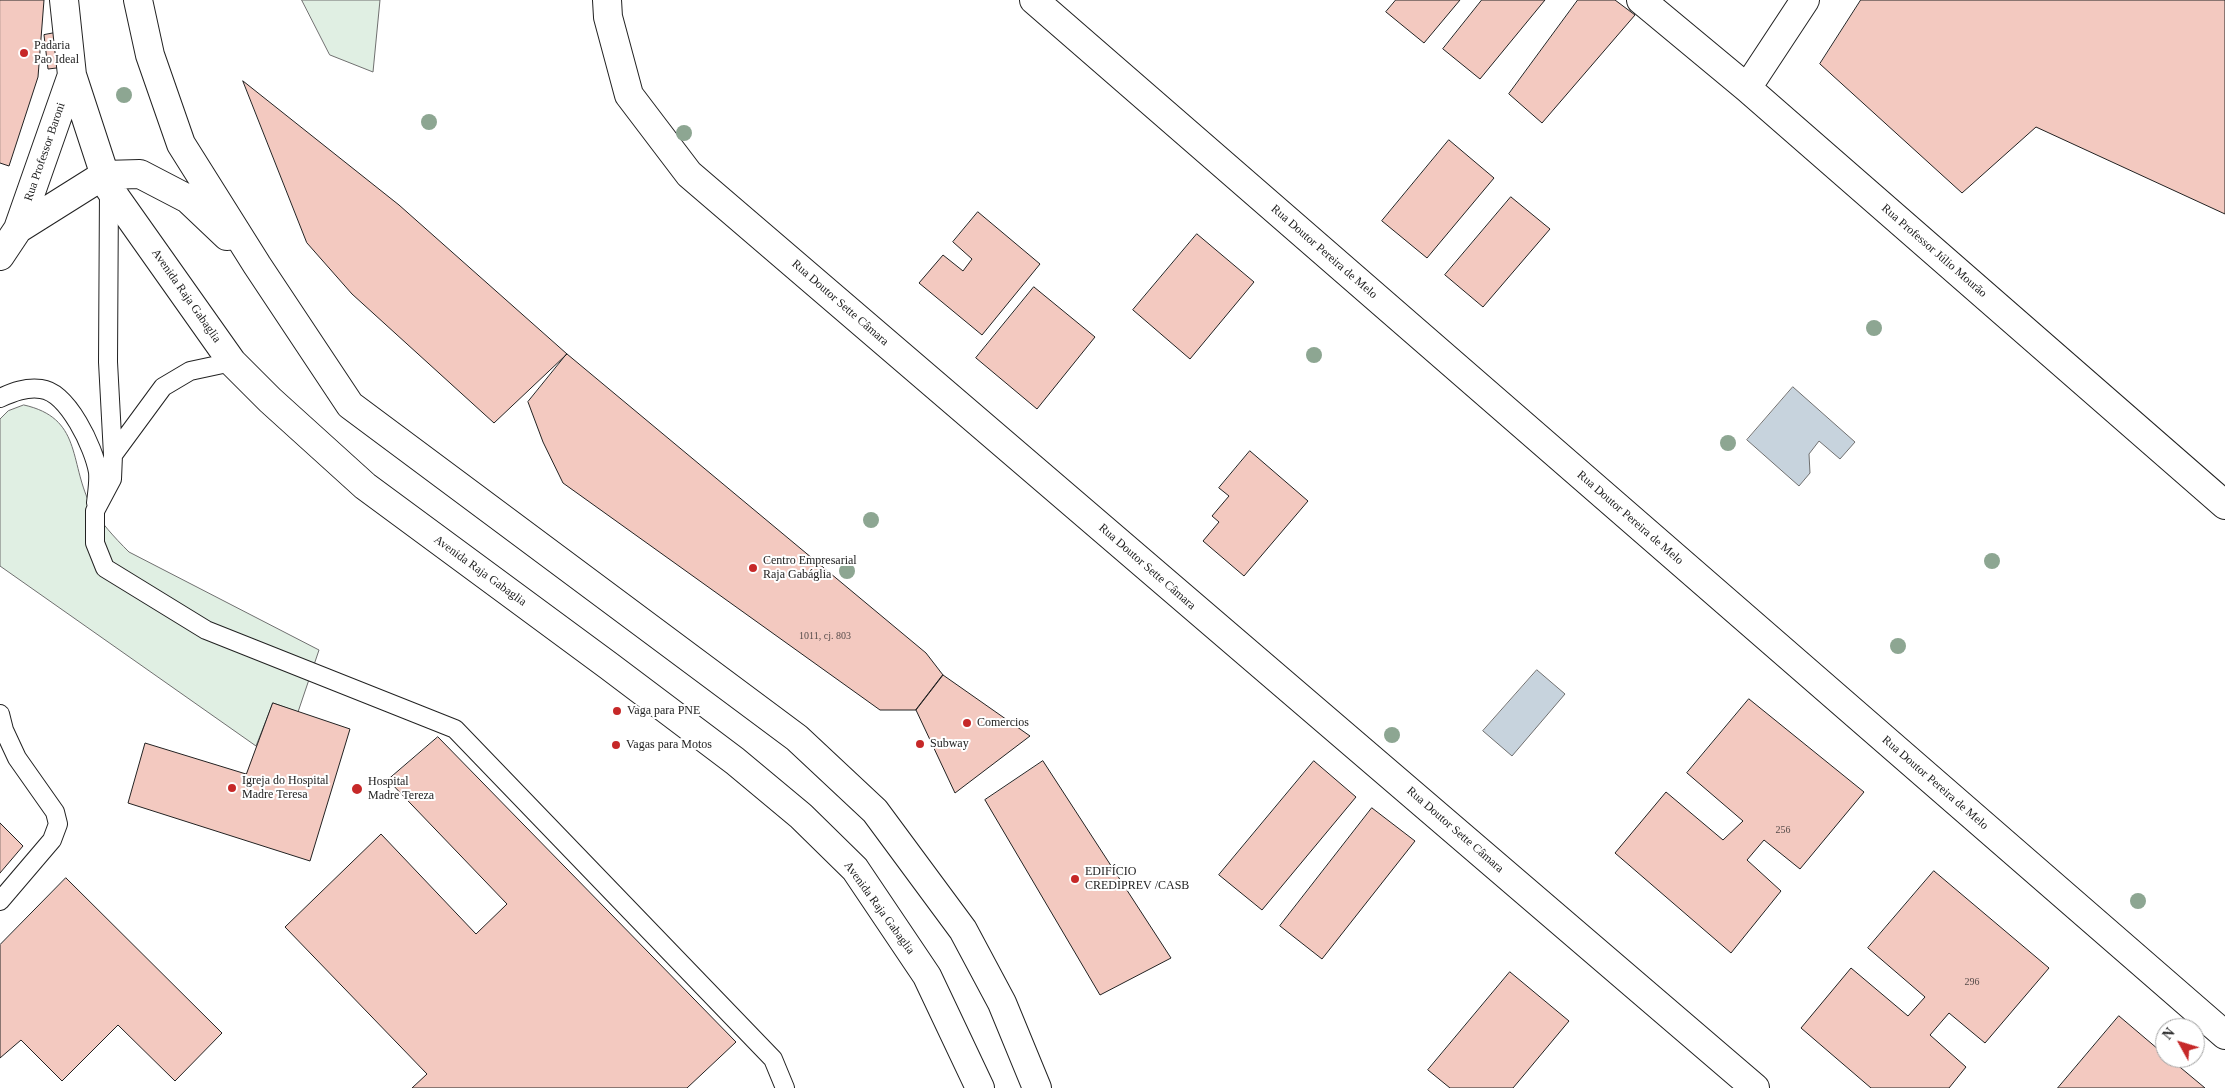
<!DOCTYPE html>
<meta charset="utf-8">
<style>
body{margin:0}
#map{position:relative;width:2225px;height:1088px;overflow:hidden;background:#fff;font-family:"Times New Roman",serif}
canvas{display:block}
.north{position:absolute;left:2155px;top:1018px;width:50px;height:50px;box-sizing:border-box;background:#fff;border:1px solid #a7a7a7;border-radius:50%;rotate:309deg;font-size:14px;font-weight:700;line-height:20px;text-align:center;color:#222}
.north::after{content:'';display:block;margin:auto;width:18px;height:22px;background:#c62828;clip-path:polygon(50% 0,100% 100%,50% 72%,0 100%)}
</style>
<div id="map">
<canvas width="2225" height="1088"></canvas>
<div class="north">N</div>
</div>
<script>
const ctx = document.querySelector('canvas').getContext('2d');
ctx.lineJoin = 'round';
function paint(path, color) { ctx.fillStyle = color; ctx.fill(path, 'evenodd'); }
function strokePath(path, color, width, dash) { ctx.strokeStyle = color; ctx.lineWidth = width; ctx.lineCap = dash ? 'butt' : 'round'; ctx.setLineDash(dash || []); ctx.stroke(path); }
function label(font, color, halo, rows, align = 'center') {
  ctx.font = font + ' "Times New Roman",serif'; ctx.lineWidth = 4; ctx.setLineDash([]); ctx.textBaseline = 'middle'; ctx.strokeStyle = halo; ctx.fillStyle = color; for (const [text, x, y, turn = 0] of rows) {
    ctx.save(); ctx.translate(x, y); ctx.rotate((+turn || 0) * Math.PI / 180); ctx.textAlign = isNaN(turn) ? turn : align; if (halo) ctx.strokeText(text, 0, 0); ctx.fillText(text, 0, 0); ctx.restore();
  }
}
const green = new Path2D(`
 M 302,0 L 380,0 L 373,72 L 330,55 Z
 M 24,405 C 82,418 69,461 90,504 C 100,522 114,537 129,552 L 319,650 L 298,712 L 273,703 L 256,746 L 0,566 L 0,419 L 8,411 Z`);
paint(green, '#e0efe3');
strokePath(green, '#6f6f6f', 1);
const water = new Path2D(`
 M 1793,387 L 1855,442 L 1840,459 L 1819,441 L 1809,454 L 1810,473 L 1799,486 L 1747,440 Z
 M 1537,670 L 1565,694 L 1512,756 L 1483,731 Z`);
paint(water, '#c7d3dd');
strokePath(water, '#6f6f6f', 1);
const building = new Path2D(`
 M 0,0 L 44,0 L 38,77 L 9,166 L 0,163 Z
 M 1396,0 L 1460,0 L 1424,43 L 1386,12 Z
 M 1482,0 L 1545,0 L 1480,79 L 1443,49 Z
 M 1578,0 L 1615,0 L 1635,15 L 1542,123 L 1509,94 Z
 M 1861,0 L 2225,0 L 2225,214 L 2036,127 L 1962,193 L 1820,64 Z
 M 60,32 L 65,67 L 48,69 L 44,35 Z
 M 243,81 L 399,205 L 567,354 L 494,423 L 352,294 L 307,243 Z
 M 1449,140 L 1494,178 L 1427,258 L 1382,221 Z
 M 1511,197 L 1550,229 L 1483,307 L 1445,275 Z
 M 978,212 L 1040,264 L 982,335 L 919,283 L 943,255 L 963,271 L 972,259 L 953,242 Z
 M 1197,234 L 1254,282 L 1190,359 L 1133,310 Z
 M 1034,287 L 1095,337 L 1037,409 L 976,358 Z
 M 567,354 L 926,653 L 943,675 L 916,710 L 880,710 L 563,483 L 543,442 L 528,402 Z
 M 1250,451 L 1308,501 L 1244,576 L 1203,541 L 1219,522 L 1212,516 L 1229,496 L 1219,488 Z
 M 943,675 L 1030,736 L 955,793 L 916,710 Z
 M 1749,699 L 1864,792 L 1800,869 L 1764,840 L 1747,860 L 1781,891 L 1731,953 L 1615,853 L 1666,792 L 1723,840 L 1743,821 L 1687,773 Z
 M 273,703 L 350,729 L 310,861 L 128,803 L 145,743 L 246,774 Z
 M 438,737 L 736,1042 L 687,1088 L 412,1088 L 427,1074 L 285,927 L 381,834 L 476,934 L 507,904 L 388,780 Z
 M 1043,761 L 1171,958 L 1100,995 L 985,800 Z
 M 1314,761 L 1356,797 L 1262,910 L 1219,875 Z
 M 1372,808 L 1415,841 L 1322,959 L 1280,926 Z
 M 0,823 L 23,846 L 0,873 Z
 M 1934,871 L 2049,968 L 1985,1043 L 1949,1013 L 1930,1035 L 1966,1067 L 1949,1088 L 1871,1088 L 1801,1028 L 1851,968 L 1908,1016 L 1925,997 L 1868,948 Z
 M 66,878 L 222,1033 L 175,1081 L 118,1025 L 62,1081 L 21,1040 L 0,1058 L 0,945 Z
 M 1510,972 L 1569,1021 L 1513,1088 L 1450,1088 L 1428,1070 Z
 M 2119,1016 L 2165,1055 L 2165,1058 L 2169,1058 L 2205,1088 L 2058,1088 Z`);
paint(building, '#f3c9c0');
strokePath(building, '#222', 1);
const lane = new Path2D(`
 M 109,188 L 108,362 L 113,455 L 112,479 L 95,511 L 95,543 L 105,568 L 206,630 L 455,729 L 773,1059 L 785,1088
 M 0,398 C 13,392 26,387 41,389 C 68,392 94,448 98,472 C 99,482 97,493 96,503
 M 113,455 L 163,387 L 190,371 L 232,362
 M 0,714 L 4,730 L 17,758 L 55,812 L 58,824 L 52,840 L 0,901`);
const street = new Path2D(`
 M 607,0 L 608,17 L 629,95 L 689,174 L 1755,1088
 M 1034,0 L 2225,1035
 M 1641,0 L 1747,88 L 2225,505
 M 1747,88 L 1805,0`);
const secondary = new Path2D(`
 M 64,0 L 72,75 L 109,188 L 232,362 L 270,400 L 365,486 L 609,666 L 735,761 L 801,816 L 855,869 L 927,976 L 980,1088
 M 138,0 L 150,55 L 181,144 L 257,265 L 350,405 L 797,738 L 875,811 L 963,930 L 1002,1003 L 1037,1088
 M 18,229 L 104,175 L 140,174 L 188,199 L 227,236
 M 0,256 L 18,229 L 72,75`);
strokePath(lane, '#222', 20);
strokePath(street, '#222', 30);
strokePath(secondary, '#222', 30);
strokePath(lane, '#fff', 18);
strokePath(street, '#fff', 28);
strokePath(secondary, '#fff', 28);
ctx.fillStyle = '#8da692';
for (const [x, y] of [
 [124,95],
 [429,122],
 [684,133],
 [1874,328],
 [1314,355],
 [1728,443],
 [871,520],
 [1992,561],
 [847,571],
 [1898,646],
 [1392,735],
 [2138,901]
]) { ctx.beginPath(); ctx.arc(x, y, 8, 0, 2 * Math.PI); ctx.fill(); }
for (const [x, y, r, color] of [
 [24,53,5,"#c62828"],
 [753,568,5,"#c62828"],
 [617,711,5,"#c62828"],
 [967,723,5,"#c62828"],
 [920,744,5,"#c62828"],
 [616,745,5,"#c62828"],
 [232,788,5,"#c62828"],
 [357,789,6,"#c62828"],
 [1075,879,5,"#c62828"]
]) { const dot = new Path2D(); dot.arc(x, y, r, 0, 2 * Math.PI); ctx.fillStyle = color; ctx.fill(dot); strokePath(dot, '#fff', 2); }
label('10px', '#564c4a', null, [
 ["1011, cj. 803",825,636],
 ["256",1783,830],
 ["296",1972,982]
]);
label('12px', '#222', '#fff', [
 ["Padaria",34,46],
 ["Pao Ideal",34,60],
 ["Centro Empresarial",763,561],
 ["Raja Gabáglia",763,575],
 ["Vaga para PNE",627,711],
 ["Comercios",977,723],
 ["Subway",930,744],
 ["Vagas para Motos",626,745],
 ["Igreja do Hospital",242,781],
 ["Madre Teresa",242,795],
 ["Hospital",368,782],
 ["Madre Tereza",368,796],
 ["EDIFÍCIO",1085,872],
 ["CREDIPREV /CASB",1085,886]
], 'left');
label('12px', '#222', '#fff', [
 ["Rua Professor Baroni",45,152,-71],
 ["Rua Professor Júlio Mourão",1934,251,41],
 ["Rua Doutor Pereira de Melo",1324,252,41],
 ["Avenida Raja Gabaglia",186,296,55],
 ["Rua Doutor Sette Câmara",840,303,41],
 ["Rua Doutor Pereira de Melo",1630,518,41],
 ["Rua Doutor Sette Câmara",1147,567,41],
 ["Avenida Raja Gabaglia",480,571,36],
 ["Rua Doutor Pereira de Melo",1935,783,41],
 ["Rua Doutor Sette Câmara",1455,830,41],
 ["Avenida Raja Gabaglia",879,908,54]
]);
</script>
